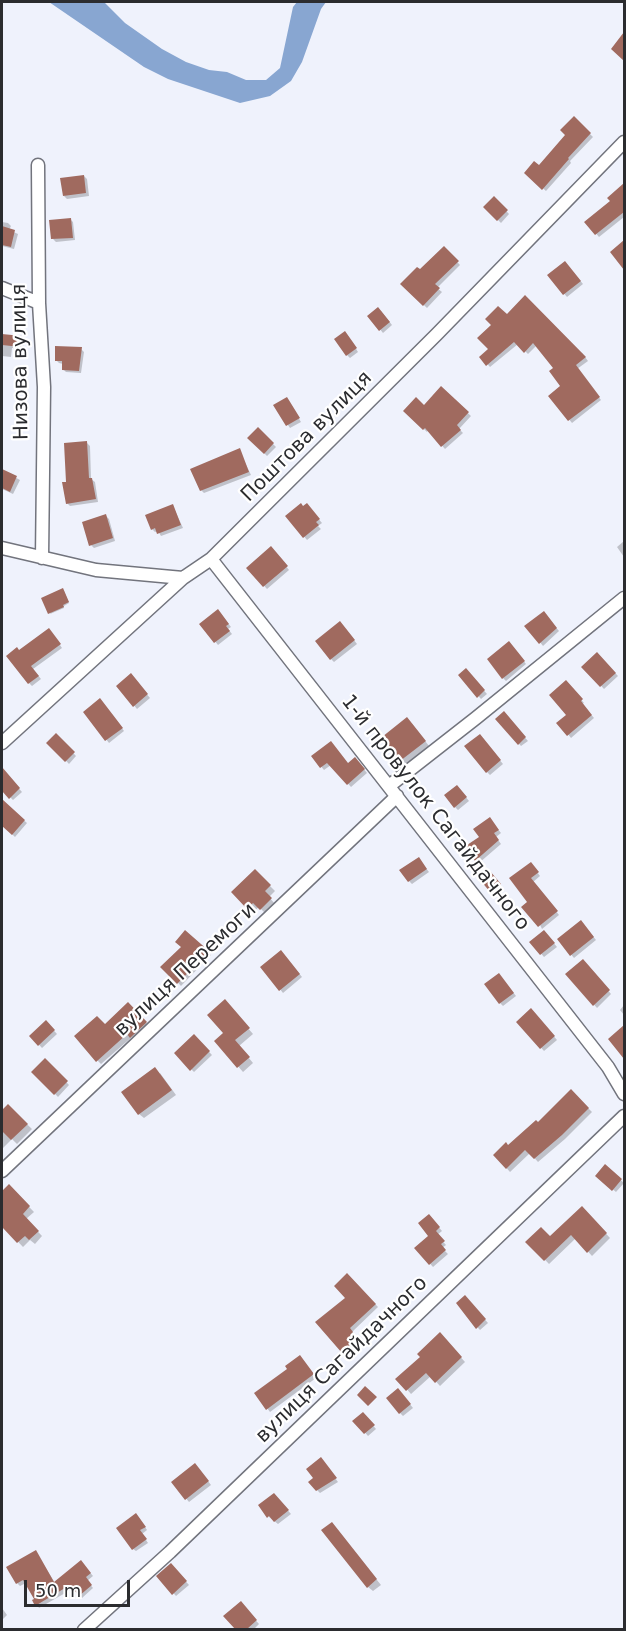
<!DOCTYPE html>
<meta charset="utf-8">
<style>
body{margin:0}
#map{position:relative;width:626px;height:1631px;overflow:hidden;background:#eff2fc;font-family:"DejaVu Sans",sans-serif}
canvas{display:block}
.frame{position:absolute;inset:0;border:3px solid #2b2c2f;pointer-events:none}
.scale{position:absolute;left:24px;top:1580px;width:106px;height:27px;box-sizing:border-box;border:3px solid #2b2c2f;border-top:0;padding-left:8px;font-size:18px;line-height:21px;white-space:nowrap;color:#2b2c2f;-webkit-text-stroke:4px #fff;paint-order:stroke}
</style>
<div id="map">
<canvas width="626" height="1631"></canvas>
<div class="frame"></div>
<div class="scale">50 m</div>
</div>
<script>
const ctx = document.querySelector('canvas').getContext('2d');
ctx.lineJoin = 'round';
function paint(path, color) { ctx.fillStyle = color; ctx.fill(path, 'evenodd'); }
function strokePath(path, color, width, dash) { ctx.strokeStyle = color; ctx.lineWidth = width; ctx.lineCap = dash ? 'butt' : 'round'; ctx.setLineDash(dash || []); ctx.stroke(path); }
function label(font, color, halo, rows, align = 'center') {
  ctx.font = font + ' "DejaVu Sans",sans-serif'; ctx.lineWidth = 4.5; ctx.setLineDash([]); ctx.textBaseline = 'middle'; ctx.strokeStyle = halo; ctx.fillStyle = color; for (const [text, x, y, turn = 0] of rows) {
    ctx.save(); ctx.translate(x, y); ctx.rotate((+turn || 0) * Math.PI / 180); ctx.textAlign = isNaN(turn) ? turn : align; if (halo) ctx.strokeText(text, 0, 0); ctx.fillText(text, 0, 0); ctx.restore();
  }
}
paint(new Path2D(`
 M 49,2 L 104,2 L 125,23 L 162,49 L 186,62 L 209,70 L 227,72 L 246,80 L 266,80 L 280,68 L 293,7 L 297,2 L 326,2 L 321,9 L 302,62 L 291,81 L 270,96 L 240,103 L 168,79 L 144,67 Z`), '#88a6d1');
paint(new Path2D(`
 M 574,118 L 593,137 L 570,161 L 571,163 L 546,191 L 526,173 L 540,168 L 567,135 Z
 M 84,176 L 87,179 L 89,196 L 67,199 L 64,196 Z
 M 621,188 L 624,191 L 624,217 L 599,237 L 586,222 L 612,202 Z
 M 494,198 L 509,214 L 501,223 L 485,207 Z
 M 70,219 L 73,222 L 75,240 L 56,242 L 53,239 Z
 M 2,222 L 8,223 L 11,226 L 9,230 L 18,234 L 14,249 L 2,246 Z
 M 444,248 L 460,265 L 437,288 L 442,292 L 427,308 L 402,284 L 420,271 Z
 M 568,266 L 583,284 L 567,297 L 549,276 Z
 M 381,311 L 392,325 L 383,333 L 369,316 Z
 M 507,316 L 582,353 L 588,361 L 577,369 L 601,400 L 572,423 L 550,396 L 562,386 L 555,368 L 537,345 L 528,354 L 518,344 L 490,367 L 481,357 L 490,349 Z
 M 2,336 L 21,337 L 24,340 L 23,349 L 12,348 L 11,357 L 2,356 L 2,360 Z
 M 348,336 L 358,352 L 350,358 L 347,355 Z
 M 81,349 L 84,352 L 81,373 L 66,372 L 63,369 L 63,364 L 59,363 L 56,360 Z
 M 441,388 L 471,416 L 459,429 L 463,433 L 445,449 L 428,430 L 427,432 L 405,411 L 424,407 Z
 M 289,402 L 301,422 L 290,428 L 275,406 Z
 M 258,429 L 276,447 L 267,456 L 249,438 Z
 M 87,443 L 90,446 L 91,479 L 95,482 L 98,502 L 70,506 L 67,503 L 68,483 Z
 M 239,450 L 251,475 L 204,493 L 201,490 Z
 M 2,470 L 20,480 L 13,494 L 2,489 Z
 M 173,506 L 183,528 L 161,536 L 158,531 L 155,532 L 152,529 Z
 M 309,508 L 322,523 L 318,526 L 321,529 L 307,540 L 287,516 Z
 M 106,516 L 109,519 L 115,541 L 94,548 L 91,545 Z
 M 624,541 L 624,557 L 617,547 Z
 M 271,548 L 289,570 L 267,589 L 248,568 Z
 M 64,591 L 69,603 L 64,606 L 64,608 L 50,614 Z
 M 221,614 L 231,627 L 228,629 L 232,634 L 218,645 L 201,624 Z
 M 546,616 L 559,631 L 543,646 L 527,626 Z
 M 343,626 L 357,644 L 334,662 L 331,659 Z
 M 51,632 L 62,648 L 33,669 L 41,679 L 32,686 L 29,683 L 19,651 Z
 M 512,646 L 526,664 L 506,681 L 503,678 Z
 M 597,654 L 618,676 L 604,689 L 584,667 Z
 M 466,670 L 487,694 L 481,699 L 460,675 Z
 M 133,678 L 150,698 L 137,709 L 118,686 Z
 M 566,682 L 584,703 L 582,704 L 594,718 L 571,738 L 559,723 L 568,715 Z
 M 103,703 L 124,731 L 109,743 L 85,712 Z
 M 503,713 L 528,741 L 521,746 L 497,719 Z
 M 412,724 L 429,746 L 406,764 L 401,760 Z
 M 56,735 L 76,756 L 69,764 L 49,743 Z
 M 482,739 L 503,764 L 490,775 L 487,772 Z
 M 313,757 L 348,765 L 358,762 L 367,773 L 351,787 L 331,765 L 324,770 Z
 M 5,773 L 22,792 L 13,800 L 2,789 L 2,777 Z
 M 460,790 L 469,801 L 458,810 L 455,807 Z
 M 3,802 L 27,823 L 15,837 L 2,824 Z
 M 492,822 L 501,833 L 496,837 L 501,844 L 479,863 L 466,847 L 481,837 Z
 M 421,862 L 429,872 L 412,884 L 409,881 Z
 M 531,864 L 540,876 L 533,882 L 559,915 L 542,929 L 529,902 Z
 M 255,871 L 275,891 L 269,897 L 275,904 L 265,913 L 259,907 L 253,912 L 233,892 Z
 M 584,925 L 596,940 L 574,958 L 559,940 Z
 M 185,932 L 211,955 L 181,986 L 163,967 L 183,947 Z
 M 547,935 L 557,947 L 544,957 L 531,942 Z
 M 283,954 L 302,977 L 283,993 L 262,967 Z
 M 583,961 L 611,994 L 597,1008 L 567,974 Z
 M 502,978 L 516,996 L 503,1006 L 500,1003 Z
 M 128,1005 L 150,1027 L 135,1041 L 132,1037 L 101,1064 L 97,1060 L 105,1026 Z
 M 624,1005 L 624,1015 L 620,1010 Z
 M 229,1006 L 253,1034 L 239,1046 L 253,1063 L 243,1072 L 216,1041 L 225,1034 Z
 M 531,1010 L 557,1040 L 544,1051 L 518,1022 Z
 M 46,1022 L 57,1034 L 42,1048 L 31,1036 Z
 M 194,1036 L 212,1055 L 194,1072 L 176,1054 Z
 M 45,1060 L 69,1085 L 58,1097 L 34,1072 Z
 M 160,1073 L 176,1095 L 144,1118 L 139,1114 Z
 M 571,1091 L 592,1112 L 565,1139 L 538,1162 L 530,1153 L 510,1172 L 495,1155 L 538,1124 Z
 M 8,1106 L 32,1129 L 17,1144 L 12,1139 L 2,1149 L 2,1111 Z
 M 605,1166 L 624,1183 L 616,1192 L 597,1176 Z
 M 9,1186 L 34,1212 L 26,1219 L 42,1236 L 35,1244 L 30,1240 L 23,1247 L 2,1225 L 2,1204 L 4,1202 L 2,1199 L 2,1193 Z
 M 582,1208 L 610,1238 L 592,1256 L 576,1238 L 549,1264 L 528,1242 L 550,1239 Z
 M 429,1216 L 442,1231 L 437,1235 L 446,1245 L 442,1248 L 448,1254 L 433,1267 L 416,1248 L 430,1236 Z
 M 347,1275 L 378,1307 L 352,1332 L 355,1336 L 352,1339 L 358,1346 L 346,1355 L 317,1322 L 347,1298 Z
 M 465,1297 L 488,1323 L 480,1330 L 465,1314 Z
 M 440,1334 L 465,1362 L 440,1386 L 431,1376 L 411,1394 L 398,1379 L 422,1357 Z
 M 302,1360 L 316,1378 L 270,1412 L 256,1393 Z
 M 401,1393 L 413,1408 L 403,1416 L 400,1413 Z
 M 363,1414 L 376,1429 L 368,1436 L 355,1421 Z
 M 323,1462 L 338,1482 L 320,1493 L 317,1490 Z
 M 198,1468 L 211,1485 L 189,1502 L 173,1482 Z
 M 274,1495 L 291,1514 L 278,1524 L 269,1517 L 260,1505 Z
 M 139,1518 L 147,1530 L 142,1534 L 148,1543 L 136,1551 L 133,1549 Z
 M 336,1529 L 381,1585 L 373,1591 L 368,1587 Z
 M 36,1552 L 55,1583 L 81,1562 L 93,1576 L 87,1581 L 93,1588 L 82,1598 L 74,1588 L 39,1608 L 26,1583 L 20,1586 L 17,1583 Z
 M 171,1565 L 189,1585 L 176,1596 L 158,1576 Z
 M 240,1603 L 259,1624 L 253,1630 L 237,1630 L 225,1616 Z
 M 2,1608 L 7,1615 L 2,1620 Z`), '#0003');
paint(new Path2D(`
 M 624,32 L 624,61 L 611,49 Z
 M 574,116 L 591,133 L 568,158 L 569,159 L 542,190 L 524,173 L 534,161 L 539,165 L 565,135 L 560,130 Z
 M 84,175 L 86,193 L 63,196 L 60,178 Z
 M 624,183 L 624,212 L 595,235 L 584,222 L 610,201 L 607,198 Z
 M 494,196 L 508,210 L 497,221 L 483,207 Z
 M 71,218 L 73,238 L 51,239 L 49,220 Z
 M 2,226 L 15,230 L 11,247 L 2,245 Z
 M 624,240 L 624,270 L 610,252 Z
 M 444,246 L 459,261 L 435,284 L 440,288 L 423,306 L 400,284 L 417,267 L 420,269 Z
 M 565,261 L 581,281 L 563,295 L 547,275 Z
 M 525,295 L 586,357 L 576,365 L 600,397 L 568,421 L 548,396 L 560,386 L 549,371 L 553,368 L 533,343 L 524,353 L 514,342 L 486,366 L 479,357 L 488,349 L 477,338 L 491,325 L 485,319 L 498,306 L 507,314 Z
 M 378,307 L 390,322 L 379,331 L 367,316 Z
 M 345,331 L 357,348 L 346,356 L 334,339 Z
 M 2,334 L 22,336 L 21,347 L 2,345 Z
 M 55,346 L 82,347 L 79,371 L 62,370 L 62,361 L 55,361 Z
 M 441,386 L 469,412 L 457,425 L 461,430 L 441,447 L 425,428 L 423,430 L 403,411 L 416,397 L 424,405 Z
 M 287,397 L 300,418 L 286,426 L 273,405 Z
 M 258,427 L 274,443 L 264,454 L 247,438 Z
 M 87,441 L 89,478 L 92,478 L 96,499 L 66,504 L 62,482 L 66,482 L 64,443 Z
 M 240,448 L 249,472 L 200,491 L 190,469 Z
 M 2,469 L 17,476 L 10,492 L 2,488 Z
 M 301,503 L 303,506 L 307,503 L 320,519 L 316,522 L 319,525 L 303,538 L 285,516 Z
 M 173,504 L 181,525 L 157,534 L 155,528 L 151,530 L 145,515 Z
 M 106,514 L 113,538 L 89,546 L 82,522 Z
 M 271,546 L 288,566 L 263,587 L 246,568 Z
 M 63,588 L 69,602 L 63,605 L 64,607 L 48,614 L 41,598 Z
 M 218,609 L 229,624 L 226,626 L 230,631 L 214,643 L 199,624 Z
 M 544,611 L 557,628 L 539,644 L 524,626 Z
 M 340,621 L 355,640 L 330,660 L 315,641 Z
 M 49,628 L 61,644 L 31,666 L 39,676 L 28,684 L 6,656 L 17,647 L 19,650 Z
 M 509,641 L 525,661 L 502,679 L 487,659 Z
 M 597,652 L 616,673 L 600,687 L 581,667 Z
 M 466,668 L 485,690 L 477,698 L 458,675 Z
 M 131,673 L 148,694 L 133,707 L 116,686 Z
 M 566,680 L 583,699 L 581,701 L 592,715 L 567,736 L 556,723 L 566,715 L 549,695 Z
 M 100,698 L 123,728 L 105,741 L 83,712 Z
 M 504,711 L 526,737 L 518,745 L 495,719 Z
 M 407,717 L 426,741 L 400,761 L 382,737 Z
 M 56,733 L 75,752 L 65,762 L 46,743 Z
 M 480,734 L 501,760 L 486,773 L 464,746 Z
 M 331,741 L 348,763 L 355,757 L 365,769 L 347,785 L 327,763 L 320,768 L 311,756 Z
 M 2,767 L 20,788 L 9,799 L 2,791 Z
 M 457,785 L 467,797 L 454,808 L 444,795 Z
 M 2,799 L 25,820 L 12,835 L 2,826 Z
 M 490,817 L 499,830 L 494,833 L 499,840 L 475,861 L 464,847 L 479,837 L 473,829 Z
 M 419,857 L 427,869 L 408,882 L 399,870 Z
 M 531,862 L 539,872 L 531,878 L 558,911 L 538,927 L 521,907 L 527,902 L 509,878 Z
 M 255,869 L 271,885 L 265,891 L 272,898 L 260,910 L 253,903 L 247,909 L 231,892 Z
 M 490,871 L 501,884 L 491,893 L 480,880 Z
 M 581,920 L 594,937 L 570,956 L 557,939 Z
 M 185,930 L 209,951 L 177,984 L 160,967 L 181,947 L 175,942 Z
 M 544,930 L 555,943 L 540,955 L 529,942 Z
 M 281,950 L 300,974 L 279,991 L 260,967 Z
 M 583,959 L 610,990 L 593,1006 L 565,974 Z
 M 499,973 L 514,993 L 499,1004 L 484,984 Z
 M 225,999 L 250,1028 L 235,1040 L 250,1057 L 237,1068 L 214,1041 L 223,1033 L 207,1015 Z
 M 128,1002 L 147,1022 L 130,1038 L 127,1034 L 96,1062 L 74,1036 L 97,1016 L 105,1024 Z
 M 531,1008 L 555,1036 L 540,1049 L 516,1022 Z
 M 46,1020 L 55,1030 L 38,1046 L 29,1036 Z
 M 624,1025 L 624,1059 L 608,1039 Z
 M 194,1034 L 210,1051 L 190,1071 L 174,1053 Z
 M 45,1058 L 68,1081 L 54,1095 L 31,1072 Z
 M 155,1067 L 172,1090 L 138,1115 L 121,1092 Z
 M 571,1089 L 589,1108 L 562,1135 L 534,1159 L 525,1150 L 506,1169 L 493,1155 L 506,1142 L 508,1145 L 536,1120 L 538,1122 Z
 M 8,1104 L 28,1124 L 11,1140 L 2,1131 L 2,1110 Z
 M 605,1164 L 622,1179 L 612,1191 L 595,1176 Z
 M 9,1184 L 30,1206 L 23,1214 L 39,1231 L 29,1240 L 25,1236 L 17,1243 L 2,1227 L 2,1191 Z
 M 582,1206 L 607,1233 L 587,1253 L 571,1235 L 544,1261 L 525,1242 L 541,1227 L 550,1236 Z
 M 429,1214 L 440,1227 L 436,1231 L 445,1241 L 441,1244 L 446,1250 L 429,1265 L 414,1248 L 428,1236 L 418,1223 Z
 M 347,1273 L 376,1304 L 350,1328 L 353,1332 L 350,1335 L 356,1342 L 342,1353 L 315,1322 L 345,1298 L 334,1286 Z
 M 465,1295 L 486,1319 L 476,1329 L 456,1303 Z
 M 440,1332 L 462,1357 L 435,1383 L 426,1373 L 406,1391 L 395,1379 L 420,1357 L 417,1354 Z
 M 300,1355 L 314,1374 L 266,1410 L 254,1393 L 287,1369 L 285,1366 Z
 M 365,1386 L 377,1397 L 368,1406 L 357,1395 Z
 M 398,1388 L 411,1404 L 399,1414 L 386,1398 Z
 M 363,1412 L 375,1425 L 364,1434 L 352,1421 Z
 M 321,1457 L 337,1478 L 316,1491 L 308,1482 L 313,1478 L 306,1469 Z
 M 195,1463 L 209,1481 L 185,1500 L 171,1482 Z
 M 274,1493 L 289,1510 L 274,1522 L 269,1516 L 267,1518 L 258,1505 Z
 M 136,1513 L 146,1527 L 140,1530 L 147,1539 L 132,1550 L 116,1528 Z
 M 332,1522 L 377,1579 L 367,1588 L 321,1530 Z
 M 36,1550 L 54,1582 L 81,1560 L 91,1573 L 86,1577 L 92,1585 L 79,1596 L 70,1585 L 35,1606 L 32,1600 L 34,1599 L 23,1580 L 16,1584 L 6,1567 Z
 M 171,1563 L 187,1581 L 172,1595 L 156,1576 Z
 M 241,1601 L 257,1620 L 247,1629 L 235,1629 L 223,1616 Z`), '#a06a5f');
const minor = new Path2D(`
 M 38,165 L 39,303 L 44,387 L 42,558
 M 2,288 L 39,303
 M 2,548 L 96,570 L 183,578
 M 211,559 L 608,1067 L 624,1094
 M 2,743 L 183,578 L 211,559 L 437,334 L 624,142
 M 389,786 L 476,718 L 624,598
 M 2,1171 L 397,796
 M 84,1630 L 170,1552 L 624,1116`);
strokePath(minor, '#72747d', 15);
strokePath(minor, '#fff', 12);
label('20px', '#2b2c2f', '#fff', [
 ["Низова вулиця",21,362,-91],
 ["Поштова вулиця",307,437,-45],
 ["1-й провулок Сагайдачного",435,813,52],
 ["вулиця Перемоги",186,970,-43],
 ["вулиця Сагайдачного",342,1360,-44]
]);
</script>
